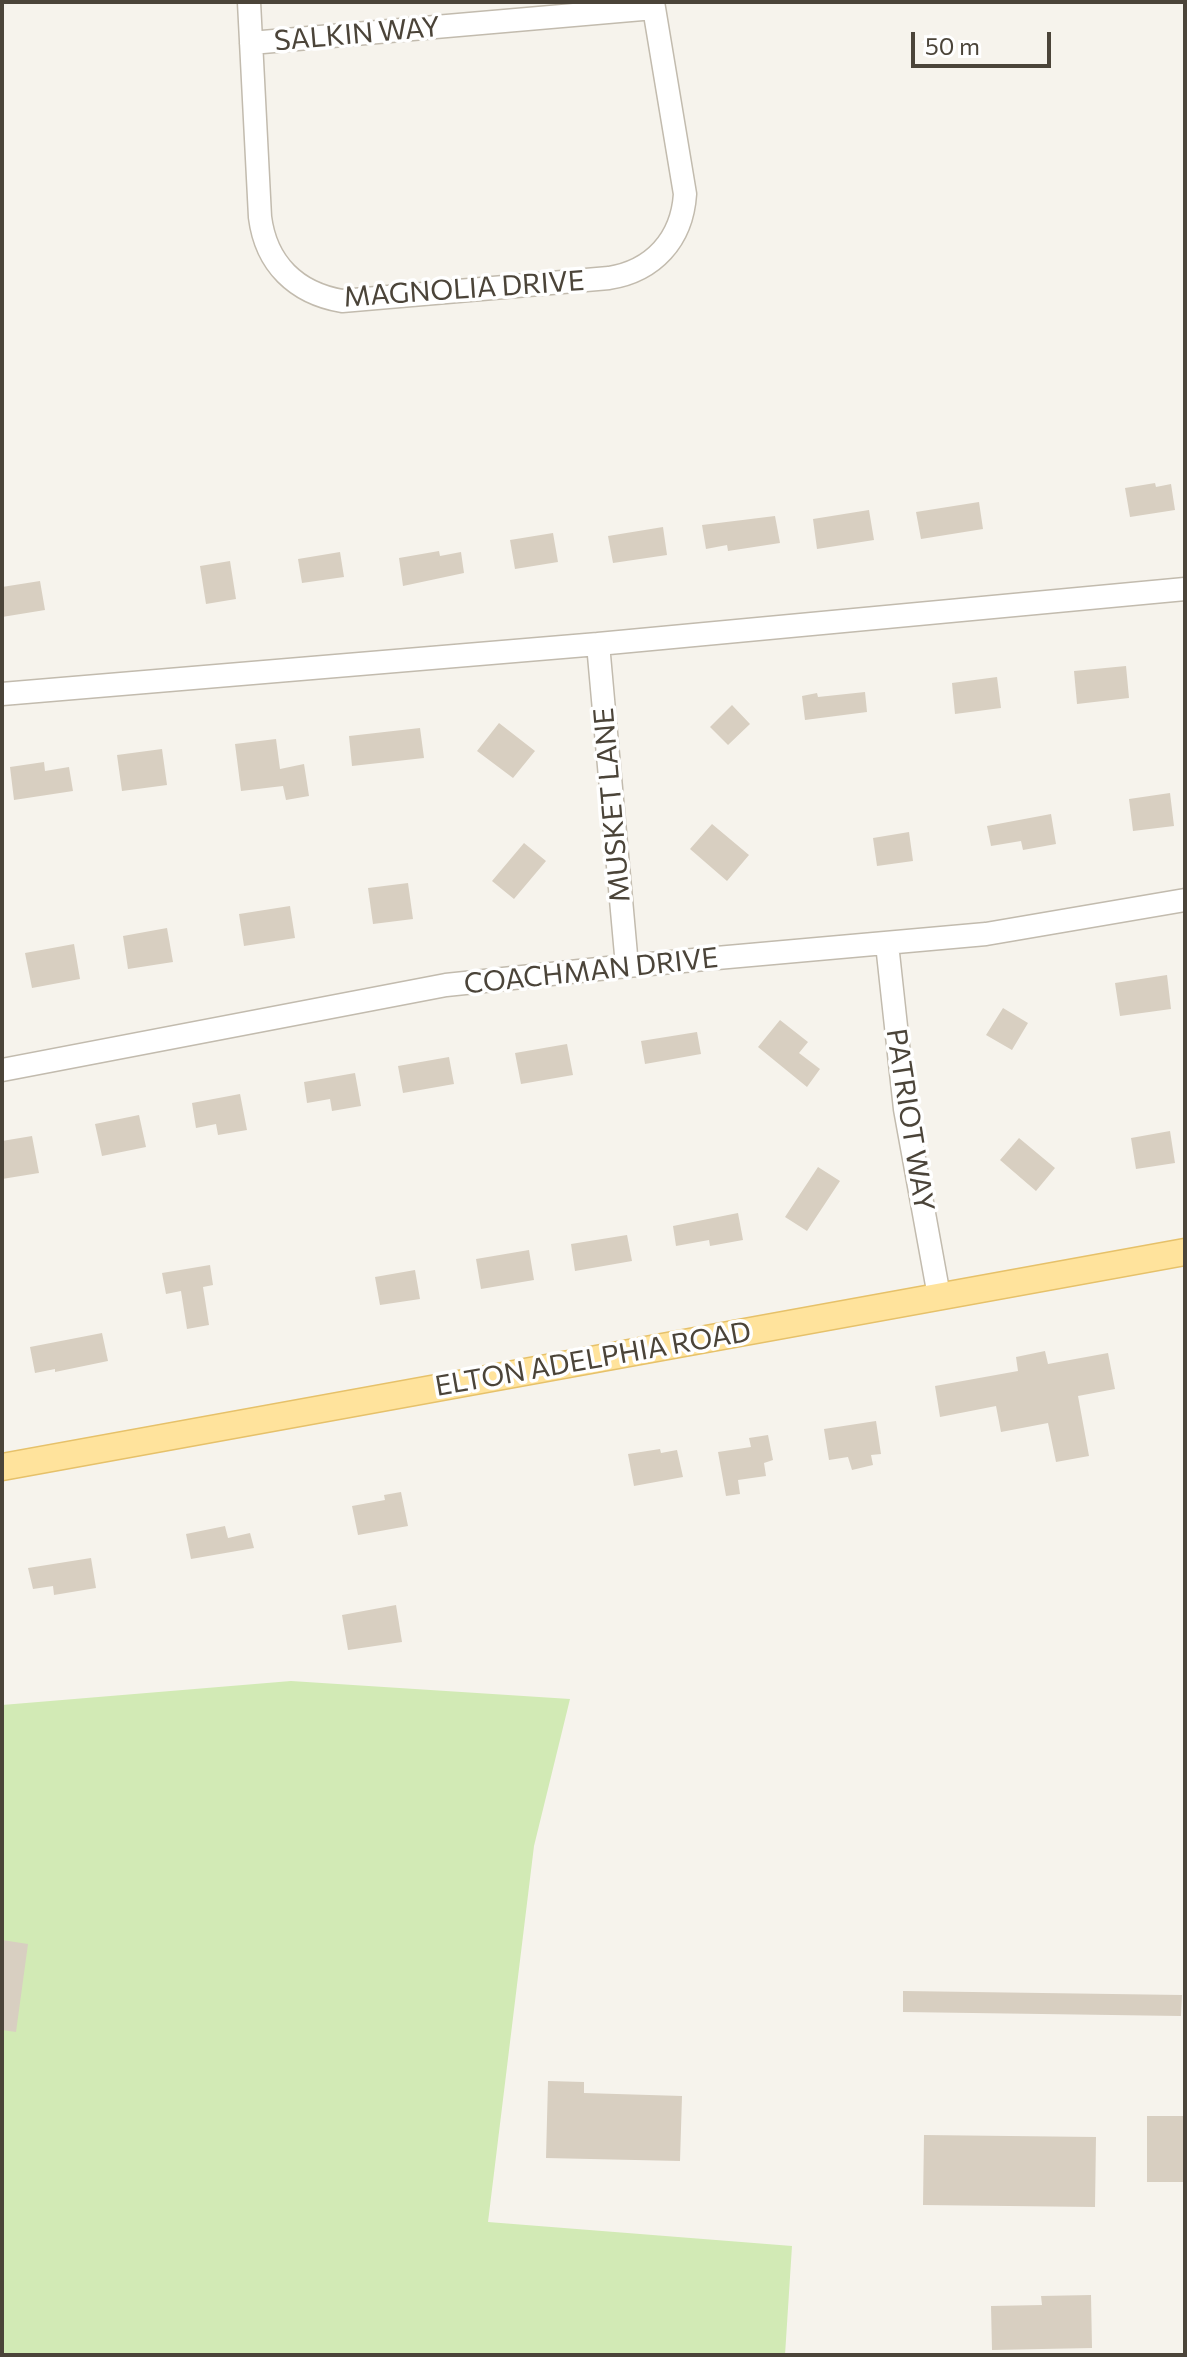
<!DOCTYPE html>
<style>
body{margin:0}
#map{position:relative;width:1187px;height:2357px;overflow:hidden;background:#f6f3ec;font-family:Commissioner,sans-serif}
canvas{display:block}
.frame{position:absolute;inset:0;border:4px solid #4b4439;pointer-events:none}
.scale{position:absolute;left:911px;top:32px;width:140px;height:36px;box-sizing:border-box;border:4px solid #4b4439;border-top:0;padding-left:10px;font-size:24px;line-height:28px;white-space:nowrap;color:#4b4439;-webkit-text-stroke:6px #fff;paint-order:stroke}
</style>
<div id="map">
<canvas width="1187" height="2357"></canvas>
<div class="frame"></div>
<div class="scale">50 m</div>
</div>
<script>
const ctx = document.querySelector('canvas').getContext('2d');
ctx.lineJoin = 'round';
function paint(path, color) { ctx.fillStyle = color; ctx.fill(path, 'evenodd'); }
function strokePath(path, color, width, dash) { ctx.strokeStyle = color; ctx.lineWidth = width; ctx.lineCap = dash ? 'butt' : 'round'; ctx.setLineDash(dash || []); ctx.stroke(path); }
function label(font, color, halo, rows, align = 'center') {
  ctx.font = font + ' Commissioner,sans-serif'; ctx.lineWidth = 7; ctx.setLineDash([]); ctx.textBaseline = 'middle'; ctx.strokeStyle = halo; ctx.fillStyle = color; for (const [text, x, y, turn = 0] of rows) {
    ctx.save(); ctx.translate(x, y); ctx.rotate((+turn || 0) * Math.PI / 180); ctx.textAlign = isNaN(turn) ? turn : align; if (halo) ctx.strokeText(text, 0, 0); ctx.fillText(text, 0, 0); ctx.restore();
  }
}
paint(new Path2D(`
 M 291,1681 L 570,1699 L 534,1846 L 488,2222 L 792,2246 L 785,2355 L 2,2355 L 2,1705 Z`), '#d2eab5');
paint(new Path2D(`
 M 1155,483 L 1156,487 L 1171,484 L 1175,510 L 1130,517 L 1125,488 Z
 M 979,502 L 983,529 L 921,539 L 916,512 Z
 M 869,510 L 874,540 L 817,549 L 813,519 Z
 M 775,516 L 780,543 L 728,551 L 727,545 L 706,549 L 702,525 Z
 M 663,527 L 667,555 L 613,563 L 608,536 Z
 M 553,533 L 558,562 L 515,569 L 510,540 Z
 M 439,551 L 440,556 L 461,552 L 464,573 L 403,586 L 399,558 Z
 M 340,552 L 344,577 L 302,583 L 298,559 Z
 M 230,561 L 236,599 L 206,604 L 200,566 Z
 M 40,581 L 45,610 L 2,617 L 2,587 Z
 M 1126,666 L 1129,698 L 1077,704 L 1074,671 Z
 M 997,677 L 1001,708 L 955,714 L 952,683 Z
 M 865,692 L 867,712 L 805,720 L 802,696 L 817,693 L 818,697 Z
 M 732,705 L 750,724 L 728,745 L 710,727 Z
 M 499,723 L 535,751 L 513,778 L 477,751 Z
 M 420,728 L 424,758 L 352,766 L 349,736 Z
 M 276,739 L 280,769 L 304,764 L 309,796 L 286,800 L 283,786 L 241,791 L 235,744 Z
 M 162,749 L 167,785 L 122,791 L 117,755 Z
 M 44,762 L 45,771 L 69,767 L 73,791 L 14,800 L 10,767 Z
 M 1170,793 L 1174,826 L 1133,831 L 1129,799 Z
 M 1051,814 L 1056,844 L 1023,850 L 1021,841 L 991,846 L 987,826 Z
 M 712,824 L 749,855 L 727,881 L 690,849 Z
 M 909,832 L 913,861 L 877,866 L 873,838 Z
 M 524,843 L 546,861 L 514,899 L 492,881 Z
 M 408,883 L 413,919 L 373,924 L 368,888 Z
 M 290,906 L 295,938 L 244,946 L 239,914 Z
 M 167,928 L 173,962 L 128,969 L 123,936 Z
 M 74,944 L 80,979 L 32,988 L 25,953 Z
 M 1167,975 L 1171,1009 L 1120,1016 L 1115,983 Z
 M 1003,1008 L 1028,1023 L 1012,1050 L 986,1035 Z
 M 780,1020 L 808,1042 L 799,1053 L 820,1069 L 807,1087 L 758,1047 Z
 M 697,1032 L 701,1054 L 645,1064 L 641,1041 Z
 M 567,1044 L 573,1075 L 521,1084 L 515,1053 Z
 M 449,1057 L 454,1084 L 403,1093 L 398,1066 Z
 M 355,1073 L 361,1106 L 332,1111 L 330,1099 L 307,1103 L 304,1082 Z
 M 240,1094 L 247,1130 L 218,1135 L 216,1124 L 196,1128 L 192,1103 Z
 M 139,1115 L 146,1147 L 102,1156 L 95,1124 Z
 M 1170,1131 L 1175,1163 L 1136,1169 L 1131,1138 Z
 M 32,1136 L 39,1173 L 2,1179 L 2,1141 Z
 M 1019,1138 L 1055,1168 L 1036,1191 L 1000,1160 Z
 M 818,1167 L 840,1181 L 807,1231 L 785,1217 Z
 M 738,1213 L 743,1240 L 710,1246 L 709,1240 L 676,1246 L 673,1226 Z
 M 627,1235 L 632,1261 L 575,1271 L 571,1244 Z
 M 529,1250 L 534,1280 L 481,1289 L 476,1259 Z
 M 210,1265 L 213,1285 L 203,1287 L 209,1325 L 187,1329 L 181,1291 L 166,1294 L 162,1273 Z
 M 415,1270 L 420,1299 L 380,1305 L 375,1277 Z
 M 102,1333 L 108,1361 L 55,1372 L 55,1369 L 35,1373 L 30,1347 Z
 M 1045,1351 L 1048,1364 L 1108,1353 L 1115,1389 L 1078,1396 L 1089,1456 L 1056,1462 L 1048,1423 L 1001,1432 L 996,1406 L 940,1417 L 935,1386 L 1018,1371 L 1016,1357 Z
 M 876,1421 L 881,1454 L 871,1455 L 873,1465 L 852,1470 L 848,1457 L 829,1460 L 824,1429 Z
 M 768,1435 L 773,1460 L 764,1463 L 766,1476 L 738,1480 L 740,1494 L 726,1496 L 718,1452 L 751,1447 L 749,1438 Z
 M 660,1449 L 661,1453 L 677,1450 L 683,1477 L 634,1486 L 628,1454 Z
 M 401,1492 L 408,1526 L 358,1535 L 352,1506 L 385,1500 L 384,1495 Z
 M 225,1526 L 228,1538 L 250,1533 L 254,1548 L 191,1559 L 186,1534 Z
 M 91,1558 L 96,1588 L 54,1595 L 53,1586 L 33,1589 L 28,1568 Z
 M 396,1605 L 402,1642 L 348,1650 L 342,1615 Z
 M 2,1940 L 28,1944 L 16,2032 L 2,2030 Z
 M 903,1991 L 1182,1995 L 1181,2016 L 903,2012 Z
 M 548,2081 L 584,2082 L 584,2093 L 682,2096 L 680,2161 L 546,2158 Z
 M 1147,2116 L 1185,2116 L 1185,2182 L 1147,2182 Z
 M 924,2135 L 1096,2137 L 1095,2207 L 923,2205 Z
 M 1091,2295 L 1092,2348 L 992,2350 L 991,2306 L 1042,2305 L 1041,2296 Z`), '#d8cfc1');
const minor = new Path2D(`
 M 249,2 L 260,217 C 266,264 296,293 342,301 L 609,278 C 653,271 682,240 685,194 L 653,2
 M 251,43 L 654,8
 M 598,644 L 627,966
 M 2,694 L 598,644 L 1185,589
 M 887,944 L 905,1109 L 939,1296
 M 2,1070 L 446,985 L 627,966 L 986,934 L 1185,900`);
const major = new Path2D(`
 M 2,1467 L 1185,1252`);
strokePath(minor, '#c2bbae', 25);
strokePath(major, '#e6c16a', 29);
strokePath(minor, '#fff', 22);
strokePath(major, '#ffe39c', 26);
label('28px', '#4b4439', '#fff', [
 ["SALKIN WAY",357,34,-5],
 ["MAGNOLIA DRIVE",464,289,-4],
 ["MUSKET LANE",612,805,-95],
 ["COACHMAN DRIVE",591,971,-6],
 ["PATRIOT WAY",910,1120,81],
 ["ELTON ADELPHIA ROAD",593,1359,-10]
]);
</script>
